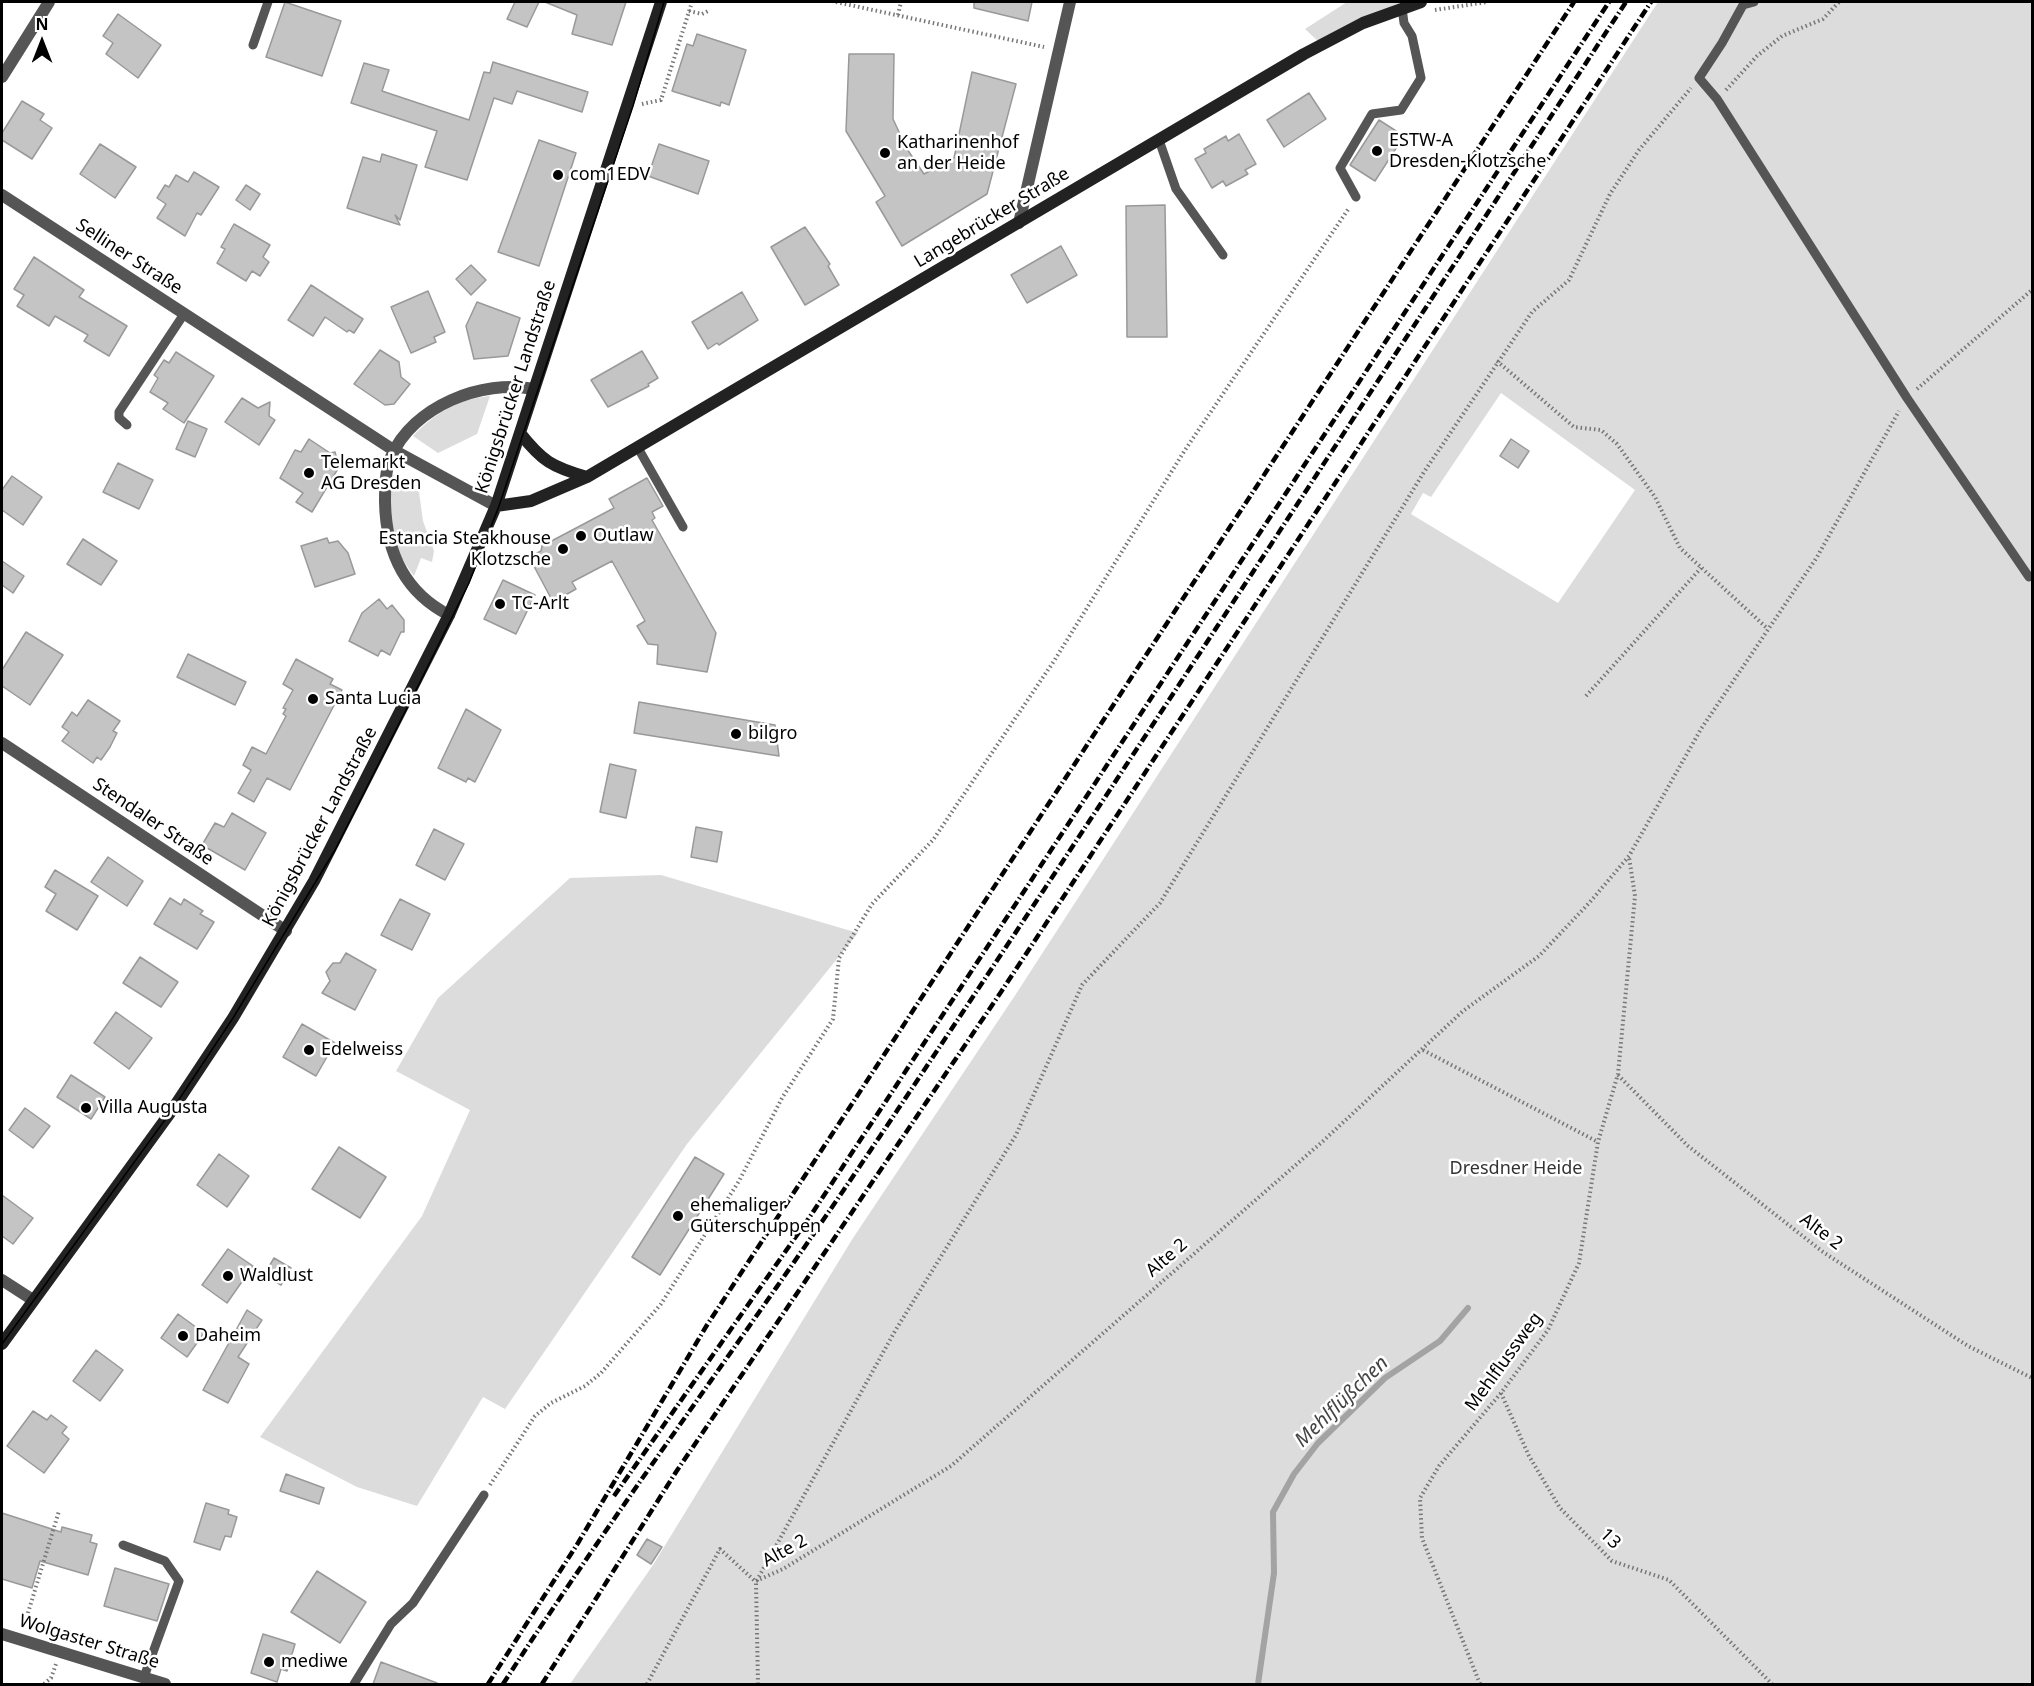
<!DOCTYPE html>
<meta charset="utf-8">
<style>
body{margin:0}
#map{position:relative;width:2034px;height:1686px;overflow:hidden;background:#fff;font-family:"Noto Sans",sans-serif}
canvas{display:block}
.frame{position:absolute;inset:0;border:3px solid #000;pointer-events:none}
.north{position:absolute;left:12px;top:12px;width:60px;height:60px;-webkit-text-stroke:4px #fff;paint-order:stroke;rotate:0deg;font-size:16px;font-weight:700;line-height:24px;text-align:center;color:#000}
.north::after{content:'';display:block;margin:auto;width:21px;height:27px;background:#000;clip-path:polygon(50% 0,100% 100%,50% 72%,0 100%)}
</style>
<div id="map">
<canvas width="2034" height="1686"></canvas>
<div class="frame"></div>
<div class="north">N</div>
</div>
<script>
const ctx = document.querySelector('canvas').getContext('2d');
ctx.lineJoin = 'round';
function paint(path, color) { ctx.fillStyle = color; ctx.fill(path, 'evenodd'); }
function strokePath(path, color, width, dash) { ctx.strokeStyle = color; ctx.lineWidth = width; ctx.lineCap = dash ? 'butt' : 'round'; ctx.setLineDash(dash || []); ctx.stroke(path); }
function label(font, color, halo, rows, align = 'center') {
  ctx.font = font + ' "Noto Sans",sans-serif'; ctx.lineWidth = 5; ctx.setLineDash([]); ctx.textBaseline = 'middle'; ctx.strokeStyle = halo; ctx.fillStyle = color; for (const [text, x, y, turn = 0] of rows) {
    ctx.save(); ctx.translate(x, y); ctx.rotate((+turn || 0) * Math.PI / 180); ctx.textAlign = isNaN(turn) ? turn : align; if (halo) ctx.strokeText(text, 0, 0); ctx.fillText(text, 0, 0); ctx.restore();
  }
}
paint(new Path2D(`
 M 1347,2 L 1411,2 L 1320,43 L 1305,29 Z
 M 1658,2 L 2032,2 L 2032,1684 L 570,1684 L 653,1565 L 853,1238 L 1014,997 ZM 1501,393 L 1635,490 L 1558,603 L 1411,514 L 1423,493 L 1431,497 Z
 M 490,396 L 477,434 L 438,453 L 413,436 C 435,413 458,399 490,396 Z
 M 393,475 L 419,492 L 423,521 L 434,551 L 432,562 L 421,558 L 414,576 C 391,546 383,512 393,475 Z
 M 661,875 L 858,933 L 687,1144 L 505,1409 L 483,1397 L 417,1506 L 357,1487 L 260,1437 L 422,1216 L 470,1110 L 396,1071 L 438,998 L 570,878 Z`), '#dcdcdc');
strokePath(new Path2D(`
 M 1258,1684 L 1274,1573 L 1273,1512 L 1294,1474 L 1318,1443 L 1385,1378 L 1440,1341 L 1468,1308`), '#a3a3a3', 6);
const building = new Path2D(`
 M 285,2 L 341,21 L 322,76 L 266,57 Z
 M 515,2 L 539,2 L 527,27 L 507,19 Z
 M 545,2 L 626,2 L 612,45 L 572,34 L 577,15 Z
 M 974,2 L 1032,2 L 1028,21 L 974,8 Z
 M 118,14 L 161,45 L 138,78 L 106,54 L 113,43 L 103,36 Z
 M 697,34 L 746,50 L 729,105 L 721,102 L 720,106 L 672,91 L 687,44 L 693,46 Z
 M 849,54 L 894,54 L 893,119 L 907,149 L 924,174 L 954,158 L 972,72 L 1016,84 L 987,194 L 902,246 L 876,202 L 885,196 L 846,131 Z
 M 493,62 L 588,92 L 582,112 L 517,91 L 512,104 L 494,98 L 467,180 L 425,167 L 437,131 L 351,103 L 364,63 L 389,70 L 382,91 L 469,120 L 484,72 L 490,73 Z
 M 1309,93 L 1326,119 L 1284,147 L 1267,120 Z
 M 22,101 L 44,114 L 40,120 L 52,128 L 32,159 L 2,140 L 2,133 Z
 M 1379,120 L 1404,136 L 1375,181 L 1350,165 Z
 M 1239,134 L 1256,164 L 1245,170 L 1248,174 L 1226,186 L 1223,181 L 1212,188 L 1195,159 L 1206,153 L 1204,149 L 1226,136 L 1228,141 Z
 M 539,140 L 576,153 L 539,266 L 498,252 Z
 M 100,144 L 136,167 L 115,198 L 80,174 Z
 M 659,144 L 709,161 L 698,194 L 648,176 Z
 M 382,154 L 417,165 L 400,220 L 395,215 L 400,225 L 347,208 L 363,157 L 380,162 Z
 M 194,172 L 219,187 L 201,215 L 197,213 L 185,236 L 157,218 L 166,204 L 157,198 L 165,185 L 169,187 L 176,175 L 188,182 Z
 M 246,185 L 260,194 L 250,210 L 236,200 Z
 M 1165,205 L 1167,337 L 1127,337 L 1126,206 Z
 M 234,224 L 270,245 L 263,257 L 269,262 L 260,276 L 252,271 L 246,281 L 217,263 L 225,249 L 221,247 Z
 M 805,227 L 830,264 L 828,266 L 839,285 L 805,305 L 771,247 Z
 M 1061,246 L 1077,275 L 1027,303 L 1011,275 Z
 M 34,257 L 84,290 L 79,297 L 127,326 L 109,356 L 84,341 L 88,335 L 55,316 L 49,326 L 17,306 L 24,295 L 14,289 Z
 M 471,265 L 486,280 L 471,295 L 456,279 Z
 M 311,285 L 363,319 L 354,333 L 349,330 L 347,332 L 325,317 L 313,336 L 288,320 Z
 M 428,291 L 445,332 L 434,337 L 436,342 L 411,353 L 391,307 Z
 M 742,292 L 758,320 L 719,345 L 717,343 L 708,349 L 692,322 Z
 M 477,302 L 520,318 L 508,356 L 474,359 L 466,326 Z
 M 380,350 L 399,362 L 401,377 L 410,384 L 394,404 L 385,405 L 354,384 Z
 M 642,351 L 658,378 L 648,384 L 649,386 L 608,407 L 591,380 Z
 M 176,352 L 214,376 L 184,423 L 163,409 L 168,403 L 150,392 L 158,378 L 154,375 L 164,360 L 169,363 Z
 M 242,398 L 258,408 L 270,402 L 269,416 L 275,420 L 259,445 L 225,422 Z
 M 188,421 L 207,429 L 195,457 L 176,449 Z
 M 309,439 L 330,453 L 335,452 L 339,467 L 312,512 L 296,502 L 303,493 L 280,478 L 295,450 L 301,452 Z
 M 1511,439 L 1529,451 L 1518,468 L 1500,456 Z
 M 118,463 L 153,480 L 139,509 L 103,492 Z
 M 12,476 L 42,497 L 23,525 L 2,510 L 2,490 Z
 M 647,478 L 663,506 L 652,512 L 655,518 L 652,520 L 716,633 L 707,672 L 657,664 L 658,645 L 648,644 L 637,626 L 645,621 L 612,561 L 572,582 L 576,589 L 553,602 L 529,557 L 541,551 L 542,546 L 614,508 L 609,499 Z
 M 327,538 L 329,543 L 338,541 L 348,553 L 355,574 L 315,587 L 301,546 Z
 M 83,539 L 117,561 L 101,585 L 67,564 Z
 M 2,561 L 24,576 L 13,593 L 2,585 Z
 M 503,580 L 535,595 L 516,634 L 484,619 Z
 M 379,599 L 387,609 L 392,605 L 404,620 L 404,632 L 401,632 L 390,655 L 381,650 L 378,656 L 349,641 L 362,613 Z
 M 26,632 L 63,655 L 30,705 L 2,686 L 2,670 Z
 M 188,654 L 246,682 L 235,705 L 177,677 Z
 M 296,659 L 333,679 L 330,684 L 342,690 L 290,790 L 267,778 L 254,802 L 238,793 L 251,770 L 243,765 L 252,747 L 266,754 L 286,716 L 283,714 L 286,709 L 283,708 L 293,690 L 283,684 Z
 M 88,700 L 120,721 L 113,731 L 117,733 L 110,747 L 101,760 L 97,757 L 93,763 L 62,741 L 69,732 L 62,727 L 72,712 L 77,716 Z
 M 639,702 L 775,725 L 779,756 L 634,733 Z
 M 466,709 L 501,730 L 475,782 L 468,778 L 466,782 L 438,768 Z
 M 610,764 L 636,770 L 626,818 L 600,812 Z
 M 232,813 L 266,833 L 245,870 L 202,845 L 215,823 L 224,827 Z
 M 696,827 L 722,832 L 717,862 L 691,857 Z
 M 434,829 L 464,844 L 445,880 L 416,865 Z
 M 108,857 L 143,881 L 127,906 L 91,882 Z
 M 55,870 L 98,896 L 77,930 L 46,911 L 56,894 L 45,887 Z
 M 170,898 L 181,905 L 184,899 L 203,911 L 200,914 L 214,922 L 197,949 L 154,924 Z
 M 400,899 L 430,914 L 412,950 L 381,935 Z
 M 346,953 L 376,970 L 355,1010 L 322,993 L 330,981 L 326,972 L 333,963 L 340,963 Z
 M 140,957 L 178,982 L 161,1007 L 123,983 Z
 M 116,1012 L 152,1038 L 129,1069 L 94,1043 Z
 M 302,1024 L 335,1043 L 316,1076 L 283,1057 Z
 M 71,1075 L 105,1097 L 91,1119 L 57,1097 Z
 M 25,1108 L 50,1126 L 33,1148 L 9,1130 Z
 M 339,1147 L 386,1177 L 360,1218 L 312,1189 Z
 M 219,1154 L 249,1176 L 227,1207 L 197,1185 Z
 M 695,1157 L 724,1174 L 660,1275 L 632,1257 Z
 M 2,1195 L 33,1218 L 13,1244 L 2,1236 Z
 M 228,1249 L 253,1266 L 227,1303 L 202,1285 Z
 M 274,1258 L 291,1268 L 281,1285 L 264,1275 Z
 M 247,1310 L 262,1320 L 238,1357 L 249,1364 L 228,1403 L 203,1390 Z
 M 178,1314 L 204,1333 L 187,1357 L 161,1338 Z
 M 96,1350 L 123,1370 L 100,1401 L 73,1381 Z
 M 33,1411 L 47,1420 L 51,1415 L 67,1427 L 62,1433 L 69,1439 L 44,1473 L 7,1446 Z
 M 286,1474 L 324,1488 L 319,1504 L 280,1491 Z
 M 206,1503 L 229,1510 L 228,1514 L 237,1517 L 231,1537 L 225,1536 L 220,1550 L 194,1542 Z
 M 2,1513 L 61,1532 L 62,1527 L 92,1535 L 90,1542 L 97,1544 L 88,1575 L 40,1561 L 32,1588 L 2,1579 Z
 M 647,1539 L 662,1547 L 651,1564 L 637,1555 Z
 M 115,1568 L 169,1584 L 157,1621 L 104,1606 Z
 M 317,1571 L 366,1602 L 340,1643 L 291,1612 Z
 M 263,1634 L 295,1644 L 287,1671 L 281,1669 L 277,1682 L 251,1673 Z
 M 381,1662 L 437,1683 L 436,1684 L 373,1684 Z`);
paint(building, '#c4c4c4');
strokePath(building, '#999', 1.5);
strokePath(new Path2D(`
 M 836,2 L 1044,47
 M 1435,10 L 1487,2
 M 689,11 L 702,14 L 708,11
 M 898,15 L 901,2
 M 1726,90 L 1757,56 L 1782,36 L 1823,19 L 1839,2
 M 642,104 L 661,100 L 692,2
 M 1497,361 L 1574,427 L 1601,430 L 1617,444 L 1655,497 L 1680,548 L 1768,629
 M 1917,389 L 2032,290
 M 1586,696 L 1701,568
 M 1423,1050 L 1598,1142
 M 1618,1075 L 1688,1146 L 1823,1252 L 1968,1346 L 2032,1378
 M 1501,1393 L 1529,1456 L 1560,1508 L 1612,1561 L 1669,1580 L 1772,1684
 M 490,1485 L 535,1416 L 551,1403 L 585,1386 L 601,1373 L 661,1304 L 739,1181 L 782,1098 L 833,1019 L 839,958 L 872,904 L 933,840 L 1054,661 L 1185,450 L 1349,208
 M 756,1581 L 783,1569 L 951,1466 L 1322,1142 L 1463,1011 L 1539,956 L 1590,902 L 1629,856 L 1701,729 L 1817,557 L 1899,411
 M 24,1626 L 59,1511
 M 44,1684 L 51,1678 L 56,1664
 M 647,1684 L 720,1549 L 756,1582
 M 758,1684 L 756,1582 L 895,1331 L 1016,1135 L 1082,985 L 1160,903 L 1424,472 L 1532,312 L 1569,280 L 1610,194 L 1639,150 L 1691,88
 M 1480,1684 L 1422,1538 L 1420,1498 L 1439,1466 L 1501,1393 L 1548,1330 L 1579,1263 L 1598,1142 L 1618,1074 L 1635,896 L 1629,857`), '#777', 4, [1.5, 3]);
strokePath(new Path2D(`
 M 1754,2 L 1743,5 L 1722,43 L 1699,78 L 1717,99 L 1907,398 L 2029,577
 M 253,45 L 268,2
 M 1159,140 L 1176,189 L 1223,255
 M 1356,197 L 1340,168 L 1372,114 L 1401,110 L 1421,78 L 1412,36 L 1404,23 L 1402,8
 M 127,425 L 119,418 L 119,412 L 184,314
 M 638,448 L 683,527
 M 123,1545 L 165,1561 L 179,1581 L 144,1677
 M 354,1684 L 391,1624 L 413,1603 L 484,1495`), '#555', 9);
strokePath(new Path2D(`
 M 2,77 L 49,2
 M 2,195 L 395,451 L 496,506
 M 1019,223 L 1070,2
 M 449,615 C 404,592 386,552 385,502 C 385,488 385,471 391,457 C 413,406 482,379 534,389
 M 2,743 L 286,931
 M 2,1280 L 33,1300
 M 2,1634 L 165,1684`), '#555', 12);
strokePath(new Path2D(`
 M 520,433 C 542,461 552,467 587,477
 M 496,506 L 531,501 L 587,477 L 1304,54 L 1363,23 L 1421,2
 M 2,1344 L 170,1113 L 233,1018 L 314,881 L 449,615 L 496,506 L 661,2`), '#222', 12);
strokePath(new Path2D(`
 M 2,1344 L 170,1113 L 233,1018 L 335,850 L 420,682 L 469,583 L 499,506 L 633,106 L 664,2`), '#000', 1.5);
strokePath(new Path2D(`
 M 614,1496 L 811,1215 L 1609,2
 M 488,1684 L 578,1543 L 707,1325 L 1574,2
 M 503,1684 C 619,1505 747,1334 866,1157 C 1123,774 1373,387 1626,2
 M 542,1684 L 676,1472 L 1001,992 L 1651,2`), '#000', 4.5, [9, 3, 1.5, 3]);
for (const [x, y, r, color] of [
 [1377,151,6,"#000"],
 [885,153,6,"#000"],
 [558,175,6,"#000"],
 [309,473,6,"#000"],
 [581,536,6,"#000"],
 [563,549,6,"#000"],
 [500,604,6,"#000"],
 [313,699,6,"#000"],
 [736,734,6,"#000"],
 [309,1050,6,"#000"],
 [86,1108,6,"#000"],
 [678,1216,6,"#000"],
 [228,1276,6,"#000"],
 [183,1336,6,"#000"],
 [269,1662,6,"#000"]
]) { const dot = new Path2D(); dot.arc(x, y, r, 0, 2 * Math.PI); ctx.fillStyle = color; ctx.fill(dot); strokePath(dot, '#fff', 2); }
label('18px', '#000', '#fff', [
 ["ESTW-A",1389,141],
 ["Dresden-Klotzsche",1389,162],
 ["Katharinenhof",897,143],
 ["an der Heide",897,164],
 ["com1EDV",570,175],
 ["Telemarkt",321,463],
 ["AG Dresden",321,484],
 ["Outlaw",593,536],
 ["Estancia Steakhouse",551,539,"right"],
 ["Klotzsche",551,560,"right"],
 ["TC-Arlt",512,604],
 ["Santa Lucia",325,699],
 ["bilgro",748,734],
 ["Edelweiss",321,1050],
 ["Villa Augusta",98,1108],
 ["ehemaliger",690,1206],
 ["Güterschuppen",690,1227],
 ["Waldlust",240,1276],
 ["Daheim",195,1336],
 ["mediwe",281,1662]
], 'left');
label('18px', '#000', '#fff', [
 ["Langebrücker Straße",992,218,-31],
 ["Selliner Straße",129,257,33],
 ["Königsbrücker Landstraße",516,387,-72],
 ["Stendaler Straße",153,822,34],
 ["Königsbrücker Landstraße",320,827,-62],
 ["Alte 2",1821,1232,37],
 ["Alte 2",1167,1258,-41],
 ["Mehlflussweg",1504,1362,-54],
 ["13",1610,1539,44],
 ["Alte 2",785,1551,-29],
 ["Wolgaster Straße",89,1642,17]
]);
label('18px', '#333', '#fff', [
 ["Dresdner Heide",1516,1169]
]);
label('italic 20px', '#444', '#fff', [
 ["Mehlflüßchen",1342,1402,-44]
]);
</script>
